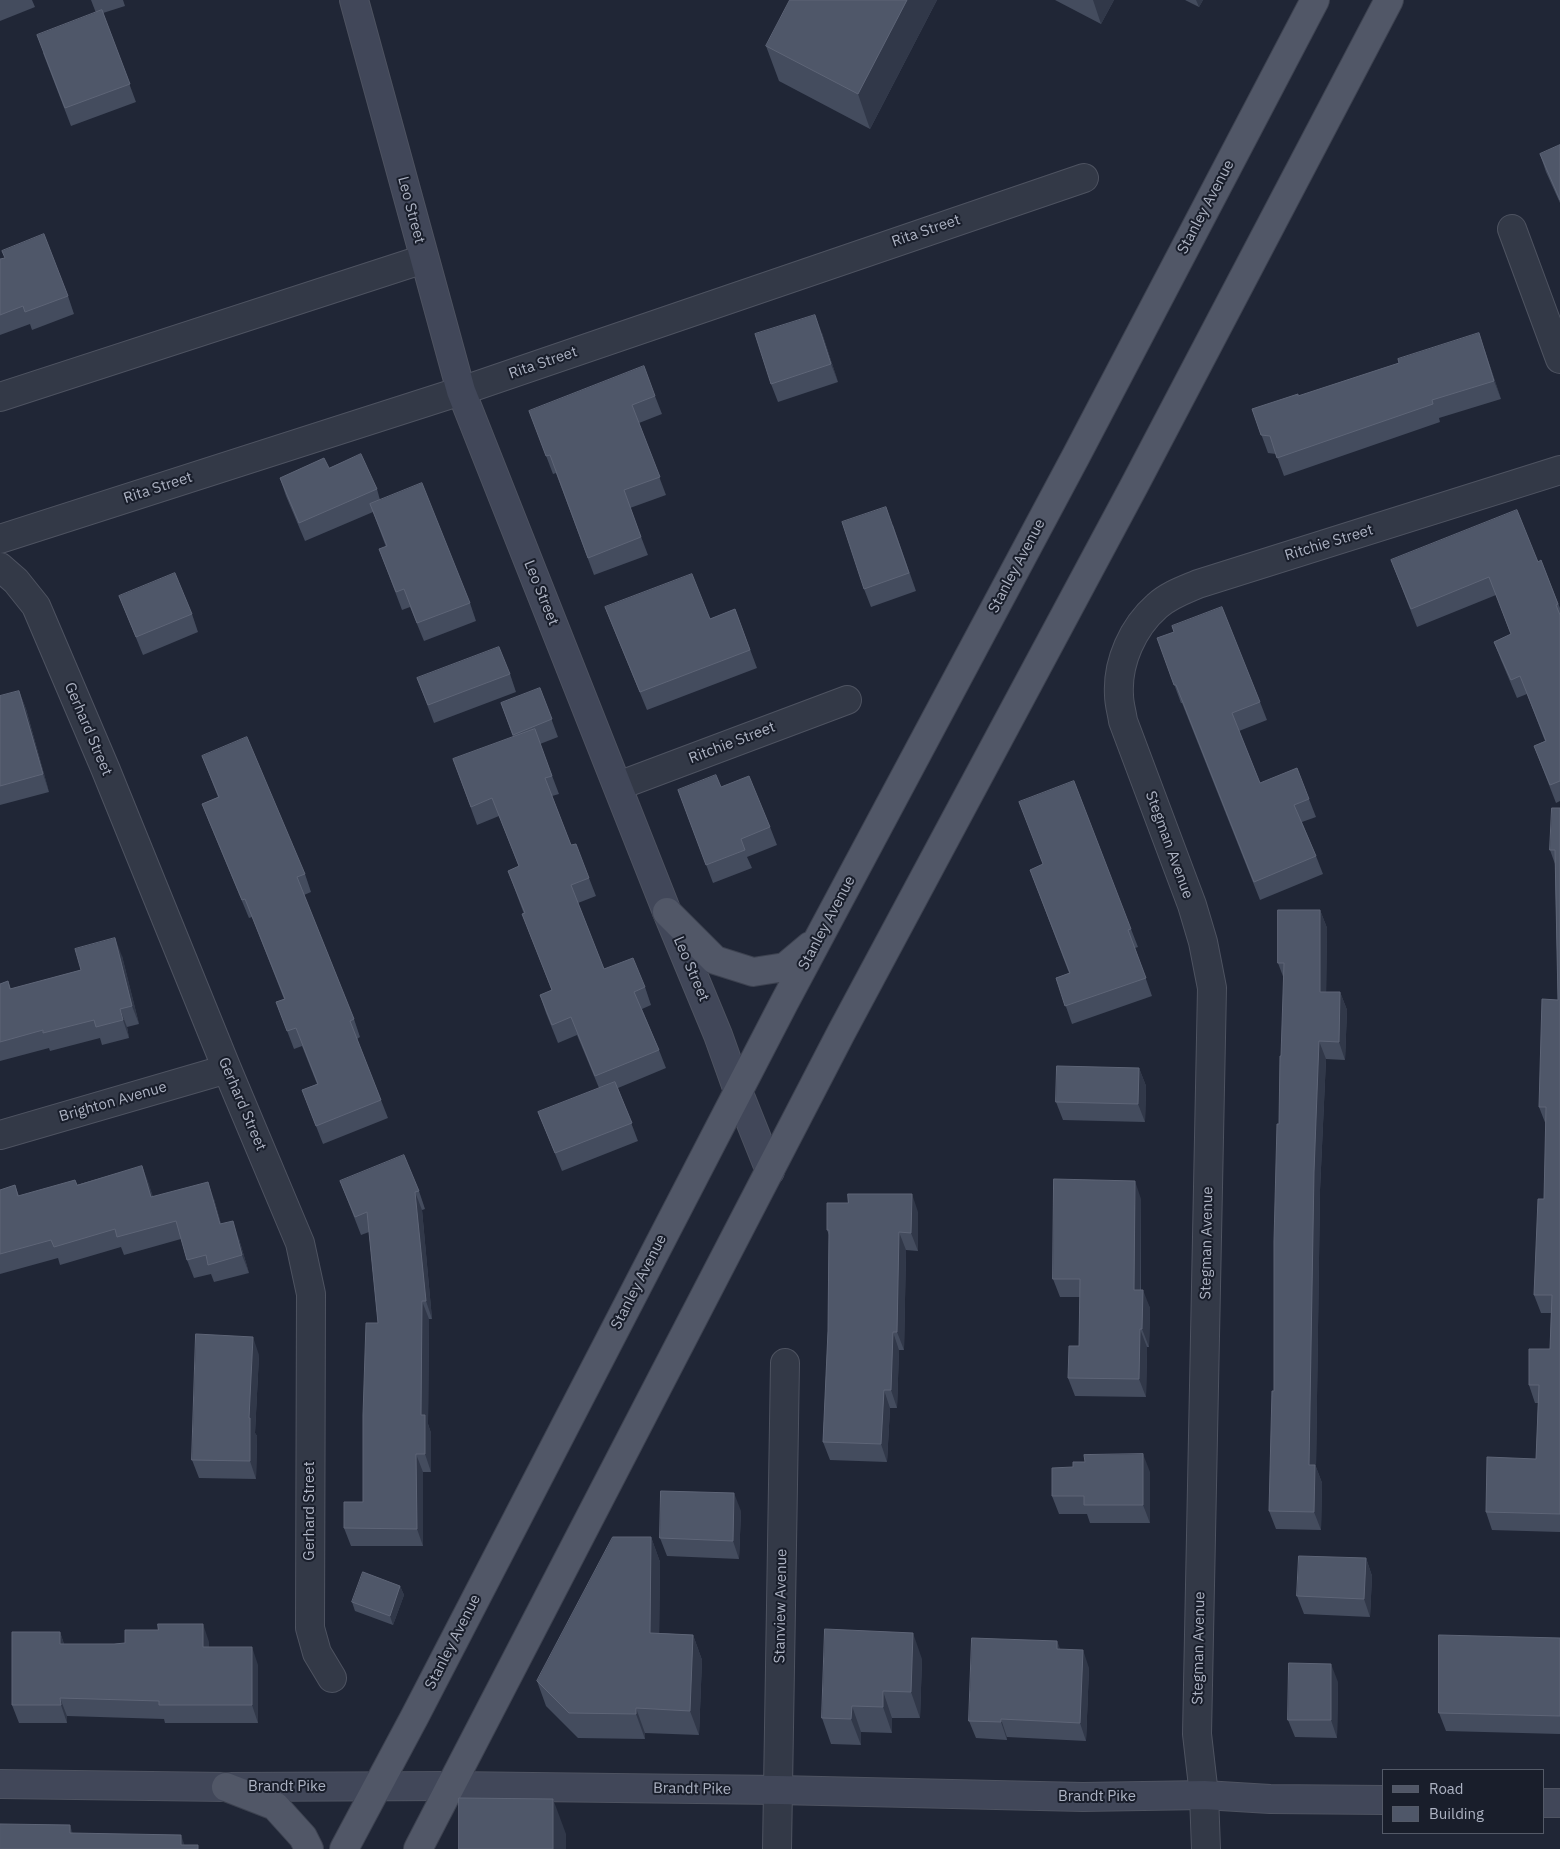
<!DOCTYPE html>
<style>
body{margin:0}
#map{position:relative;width:1560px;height:1849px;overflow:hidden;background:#202636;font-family:"IBM Plex Sans",sans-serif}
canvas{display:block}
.legend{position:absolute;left:1382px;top:1769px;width:162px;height:65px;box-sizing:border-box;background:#191e2b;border:1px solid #545a68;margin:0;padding:6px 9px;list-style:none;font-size:15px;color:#adb3c3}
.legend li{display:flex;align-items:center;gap:10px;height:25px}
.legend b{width:25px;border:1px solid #545a68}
</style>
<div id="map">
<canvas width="1560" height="1849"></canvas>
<ul class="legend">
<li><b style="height:6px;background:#515767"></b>Road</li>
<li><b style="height:14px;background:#4f5769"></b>Building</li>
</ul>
</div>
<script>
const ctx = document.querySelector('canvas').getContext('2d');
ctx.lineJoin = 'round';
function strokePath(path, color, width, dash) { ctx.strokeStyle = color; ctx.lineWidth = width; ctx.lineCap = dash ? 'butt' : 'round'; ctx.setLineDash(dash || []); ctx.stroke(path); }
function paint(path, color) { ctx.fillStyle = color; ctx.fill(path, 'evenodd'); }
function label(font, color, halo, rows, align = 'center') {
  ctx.font = font + ' "IBM Plex Sans",sans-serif'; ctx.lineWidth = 4; ctx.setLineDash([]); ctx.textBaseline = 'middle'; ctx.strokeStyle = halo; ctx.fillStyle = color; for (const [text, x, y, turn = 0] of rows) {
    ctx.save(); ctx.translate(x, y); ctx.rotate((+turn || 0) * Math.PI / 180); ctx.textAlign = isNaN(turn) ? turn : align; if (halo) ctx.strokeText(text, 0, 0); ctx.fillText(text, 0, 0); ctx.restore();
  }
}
const street = new Path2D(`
 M 1512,229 L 1560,359
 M 0,397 L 424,259
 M 0,539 L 461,391 L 1084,178
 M 0,567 L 16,581 L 36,606 L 105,768 L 227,1069 L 300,1243 L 311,1294 L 310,1628 L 317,1653 L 332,1678
 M 618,786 L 847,700
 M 0,1135 L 227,1069
 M 777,1849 L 785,1363
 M 1206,1849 L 1204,1795 L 1197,1734 L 1212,988 L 1203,942 L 1192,905 L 1123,721 C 1122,713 1119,704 1119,695 C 1117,662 1133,627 1157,606 C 1169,595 1184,590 1198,584 L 1560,470`);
const secondary = new Path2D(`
 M 354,0 L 461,391 L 667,912 L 718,1035 L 738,1091 L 770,1171
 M 0,1784 L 226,1787 L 452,1786 L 778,1790 L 1083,1797 L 1204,1795 L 1270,1799 L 1384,1800
 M 1544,1803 L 1560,1803`);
const primary = new Path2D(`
 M 667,912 L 715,960 L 753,972 L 785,967 L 810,946
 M 226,1787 L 275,1806 L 303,1837 L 309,1849
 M 344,1849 L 415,1716 L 784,1003 L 1076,456 L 1315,0
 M 418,1849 L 841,1033 L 1134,486 L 1389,0`);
strokePath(street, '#4e5361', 30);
strokePath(secondary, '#4e5361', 30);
strokePath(primary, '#3d4250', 30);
strokePath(street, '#333947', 28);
strokePath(secondary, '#414759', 28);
strokePath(primary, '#515767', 28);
paint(new Path2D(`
 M 0,0 L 32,0 L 35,7 L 0,21 Z
 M 91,0 L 123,0 L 125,6 L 103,13 L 136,102 L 71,126 L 43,53 L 96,13 Z
 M 790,0 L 937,0 L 870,129 L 779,81 L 766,46 Z
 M 1055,0 L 1114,0 L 1101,24 Z
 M 1185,0 L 1203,0 L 1199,7 Z
 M 1560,145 L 1560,203 L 1546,172 L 1540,154 Z
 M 0,259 L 68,296 L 74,314 L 32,330 L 30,324 L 0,335 Z
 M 822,333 L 838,382 L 778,402 L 771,384 Z
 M 1485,351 L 1501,399 L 1439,418 L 1440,422 L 1284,476 L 1276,454 L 1268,453 L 1252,409 L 1298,396 Z
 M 655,396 L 662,414 L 639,423 L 666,495 L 630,508 L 648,555 L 594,575 L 556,473 L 553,474 L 529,411 Z
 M 329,468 L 377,489 L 380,500 L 470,603 L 476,621 L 424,641 L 410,607 L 402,610 L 379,549 L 386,547 L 373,512 L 305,541 L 286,496 L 280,478 Z
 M 893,525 L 916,591 L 871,607 L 864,589 Z
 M 1391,560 L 1538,562 L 1541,560 L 1560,608 L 1560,801 L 1556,803 L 1534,746 L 1545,741 L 1527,694 L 1517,698 L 1501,660 L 1494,642 L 1511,635 L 1496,595 L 1417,627 Z
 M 119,596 L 192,614 L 198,632 L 143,655 Z
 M 605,607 L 710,619 L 735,609 L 757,668 L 647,710 L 612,625 Z
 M 1157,638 L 1260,702 L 1267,720 L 1239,731 L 1260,783 L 1309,799 L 1316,817 L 1302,822 L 1316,856 L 1323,874 L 1260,900 L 1182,703 L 1181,703 Z
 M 510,674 L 516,692 L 434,723 L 417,678 Z
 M 540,688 L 558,737 L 540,744 L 559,794 L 552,796 L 571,845 L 589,878 L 596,896 L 578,903 L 604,969 L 645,987 L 651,1005 L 642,1009 L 659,1050 L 666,1068 L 618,1088 L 638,1141 L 562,1171 L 538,1112 L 599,1088 L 577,1035 L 558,1043 L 546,1013 L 540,995 L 552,991 L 529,932 L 522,914 L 524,914 L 508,871 L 519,867 L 499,816 L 477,825 L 453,759 L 513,737 L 501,703 Z
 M 19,691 L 26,709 L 49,792 L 0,805 L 0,696 Z
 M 202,756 L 305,874 L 311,892 L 304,895 L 354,1019 L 360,1037 L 357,1039 L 388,1118 L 323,1144 L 302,1090 L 317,1084 L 302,1046 L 294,1049 L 276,1002 L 284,999 L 252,917 L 249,918 L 209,822 L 202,804 L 218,797 Z
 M 721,787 L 770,827 L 777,845 L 747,857 L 752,868 L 713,883 L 678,790 Z
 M 1560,808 L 1560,1532 L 1492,1530 L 1486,1512 L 1536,1459 L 1538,1403 L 1535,1403 L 1529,1385 L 1550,1349 L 1551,1313 L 1541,1313 L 1534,1295 L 1544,1199 L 1546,1125 L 1539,1107 L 1558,1000 L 1555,864 L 1550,850 Z
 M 1030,870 L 1131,929 L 1138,947 L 1135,948 L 1152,996 L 1072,1024 L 1056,978 L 1069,973 Z
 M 1320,910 L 1327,928 L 1326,992 L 1340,992 L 1347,1010 L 1345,1060 L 1326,1059 L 1320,1190 L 1316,1467 L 1322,1483 L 1321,1530 L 1276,1529 L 1269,1511 L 1274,1391 L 1279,1124 L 1284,979 L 1278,963 Z
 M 122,956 L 139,1024 L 127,1027 L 129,1038 L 102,1045 L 100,1038 L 50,1051 L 49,1048 L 0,1061 L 0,984 L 8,981 L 11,989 L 81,970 Z
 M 1139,1068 L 1146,1086 L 1145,1122 L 1063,1120 L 1056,1102 Z
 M 142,1166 L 153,1197 L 214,1199 L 221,1224 L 239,1239 L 249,1273 L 214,1282 L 211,1274 L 194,1278 L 187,1260 L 181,1239 L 124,1255 L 121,1247 L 60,1265 L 58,1258 L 0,1274 L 0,1190 L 15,1185 L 19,1196 L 77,1185 Z
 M 340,1181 L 419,1191 L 425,1209 L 422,1210 L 432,1319 L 429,1319 L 428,1424 L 431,1433 L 431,1472 L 423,1472 L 423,1546 L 351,1546 L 344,1528 L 363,1502 L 378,1323 L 369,1232 L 361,1235 Z
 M 1141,1199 L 1141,1290 L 1150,1308 L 1149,1347 L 1147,1347 L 1146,1397 L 1075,1396 L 1068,1378 L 1079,1346 L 1080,1297 L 1060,1297 L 1053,1279 Z
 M 918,1212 L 918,1251 L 906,1250 L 904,1350 L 899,1350 L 897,1408 L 890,1408 L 887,1462 L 830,1460 L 823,1442 L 828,1331 L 829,1235 L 827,1230 Z
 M 259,1355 L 255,1433 L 257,1436 L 256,1479 L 199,1478 L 192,1460 Z
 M 1150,1472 L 1150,1523 L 1090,1523 L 1087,1514 L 1059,1514 L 1052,1496 Z
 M 741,1511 L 739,1559 L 667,1556 L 660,1538 Z
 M 651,1537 L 660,1562 L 659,1633 L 693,1635 L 702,1660 L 699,1735 L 645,1733 L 645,1739 L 578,1738 L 546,1706 L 537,1681 Z
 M 1366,1558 L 1372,1576 L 1370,1617 L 1304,1614 L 1297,1596 Z
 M 400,1586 L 404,1595 L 393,1625 L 355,1611 L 352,1602 Z
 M 60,1632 L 64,1644 L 114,1644 L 209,1642 L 209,1647 L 258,1665 L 258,1723 L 165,1723 L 164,1719 L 67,1716 L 67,1723 L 19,1723 L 12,1705 Z
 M 1560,1638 L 1560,1734 L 1446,1731 L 1439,1713 Z
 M 1057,1641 L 1060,1650 L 1089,1668 L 1086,1741 L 1007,1737 L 1007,1740 L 976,1738 L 969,1721 Z
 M 922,1659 L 920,1718 L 892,1718 L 892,1733 L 861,1732 L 861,1745 L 831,1744 L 822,1718 Z
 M 1338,1682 L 1337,1738 L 1295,1737 L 1288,1720 Z`), '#444c5e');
paint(new Path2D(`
 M 907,0 L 937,0 L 870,129 L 858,94 Z
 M 1093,0 L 1114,0 L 1101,24 Z
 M 1196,0 L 1203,0 L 1199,7 Z
 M 815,315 L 822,333 L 838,382 L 831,364 Z
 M 1479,333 L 1501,399 L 1494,381 Z
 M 19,691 L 26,709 L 49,792 L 43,774 Z
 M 1320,910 L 1327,928 L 1326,1010 L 1320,992 Z
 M 115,938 L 122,956 L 139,1024 L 132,1006 Z
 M 1340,992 L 1347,1010 L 1345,1060 L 1339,1042 Z
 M 120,1009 L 127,1027 L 129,1038 L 123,1020 Z
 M 1319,1041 L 1326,1059 L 1320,1190 L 1316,1467 L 1322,1483 L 1321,1530 L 1314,1512 L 1309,1465 L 1314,1172 Z
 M 1139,1068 L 1146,1086 L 1145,1122 L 1138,1104 Z
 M 142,1166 L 149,1184 L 158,1215 L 151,1197 Z
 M 1135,1181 L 1141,1199 L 1140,1308 L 1134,1290 Z
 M 208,1182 L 214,1199 L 226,1242 L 220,1224 Z
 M 415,1192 L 422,1210 L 432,1319 L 426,1301 Z
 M 912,1194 L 918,1212 L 918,1251 L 911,1233 Z
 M 233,1221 L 239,1239 L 249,1273 L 242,1255 Z
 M 899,1232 L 906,1250 L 904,1350 L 897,1332 Z
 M 1143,1290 L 1150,1308 L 1149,1347 L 1142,1329 Z
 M 422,1301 L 429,1319 L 428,1424 L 431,1433 L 431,1472 L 425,1454 L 421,1415 Z
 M 1140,1329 L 1147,1347 L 1146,1397 L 1139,1379 Z
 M 893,1332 L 899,1350 L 897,1408 L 891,1390 Z
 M 253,1337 L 259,1355 L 255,1433 L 257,1436 L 256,1479 L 250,1461 L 249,1418 Z
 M 884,1390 L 890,1408 L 887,1462 L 881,1444 Z
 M 416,1454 L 423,1472 L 423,1546 L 417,1529 Z
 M 1143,1454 L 1150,1472 L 1150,1523 L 1143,1505 Z
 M 734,1493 L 741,1511 L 739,1559 L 733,1541 Z
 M 651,1537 L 660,1562 L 659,1658 L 650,1633 Z
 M 1366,1558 L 1372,1576 L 1370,1617 L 1364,1599 Z
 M 400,1586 L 404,1595 L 393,1625 L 390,1616 Z
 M 203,1624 L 209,1642 L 209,1665 L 203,1647 Z
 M 60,1632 L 66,1650 L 60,1644 Z
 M 913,1633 L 922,1659 L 920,1718 L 911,1692 Z
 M 693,1635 L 702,1660 L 699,1735 L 690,1711 Z
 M 1057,1641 L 1064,1659 L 1057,1649 Z
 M 252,1647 L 258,1665 L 258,1723 L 252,1705 Z
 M 1083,1650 L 1089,1668 L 1086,1741 L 1080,1723 Z
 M 1331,1664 L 1338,1682 L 1337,1738 L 1331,1720 Z
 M 883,1691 L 892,1718 L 892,1733 L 883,1707 Z
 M 60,1698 L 67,1716 L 67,1723 L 61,1705 Z
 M 852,1706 L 861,1732 L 861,1745 L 851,1719 Z
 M 636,1708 L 645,1733 L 645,1739 L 636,1714 Z
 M 1001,1719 L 1007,1737 L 1007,1740 L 1001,1722 Z
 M 553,1799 L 566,1834 L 566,1849 L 553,1849 Z
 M 70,1825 L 76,1843 L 70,1833 Z
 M 181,1835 L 186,1849 L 181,1845 Z`), '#313849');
const building = new Path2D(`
 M 790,0 L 907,0 L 858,94 L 766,46 Z
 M 102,10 L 130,84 L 65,108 L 37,35 Z
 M 1560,145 L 1560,200 L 1540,154 Z
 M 44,234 L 68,296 L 25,312 L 23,306 L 0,315 L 0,259 L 5,258 L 2,251 Z
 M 815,315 L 831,364 L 771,384 L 755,334 Z
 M 1479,333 L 1494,381 L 1432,400 L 1433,404 L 1277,458 L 1270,436 L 1261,435 L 1252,409 L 1298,394 L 1298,396 L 1399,363 L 1398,359 Z
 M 644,366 L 655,396 L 632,405 L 660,477 L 624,490 L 641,537 L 588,558 L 550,455 L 546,456 L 529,411 Z
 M 361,454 L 377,489 L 299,523 L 280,478 L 324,458 L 329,468 Z
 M 422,483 L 470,603 L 417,623 L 404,589 L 396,592 L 379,549 L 387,546 L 370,504 Z
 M 886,507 L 909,573 L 864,589 L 842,522 Z
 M 1517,510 L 1538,562 L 1541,560 L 1558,604 L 1556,605 L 1560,615 L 1560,781 L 1550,785 L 1534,746 L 1546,741 L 1520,676 L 1511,680 L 1494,642 L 1511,634 L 1489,577 L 1411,609 L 1391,560 Z
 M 175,573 L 192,614 L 136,637 L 119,596 Z
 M 692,574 L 710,619 L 735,609 L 750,650 L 640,692 L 605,607 Z
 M 1222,607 L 1260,702 L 1232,713 L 1260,783 L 1297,768 L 1309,799 L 1294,805 L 1316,856 L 1254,882 L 1176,685 L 1174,685 L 1157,638 L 1174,632 L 1172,626 Z
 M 499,647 L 510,674 L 428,705 L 417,678 Z
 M 540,688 L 552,719 L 513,735 L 501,703 Z
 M 19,691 L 43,774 L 0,786 L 0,696 Z
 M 535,729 L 552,776 L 545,778 L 571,845 L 576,844 L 589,878 L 571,885 L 604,969 L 633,958 L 645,987 L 634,992 L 659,1050 L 595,1076 L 571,1017 L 552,1025 L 540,995 L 552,990 L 522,914 L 525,913 L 508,871 L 519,866 L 492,798 L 471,807 L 453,759 Z
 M 247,737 L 305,874 L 297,877 L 354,1019 L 350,1021 L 381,1100 L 316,1126 L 302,1090 L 318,1084 L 296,1028 L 287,1031 L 276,1002 L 285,999 L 245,899 L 242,900 L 202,804 L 219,797 L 202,756 Z
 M 716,775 L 721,787 L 749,776 L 770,827 L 741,839 L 745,850 L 706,865 L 678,790 Z
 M 1074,781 L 1131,929 L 1128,930 L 1146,978 L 1065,1006 L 1056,978 L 1070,973 L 1030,870 L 1043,864 L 1019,802 Z
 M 1552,808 L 1560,808 L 1560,1514 L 1486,1512 L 1487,1457 L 1536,1459 L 1539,1385 L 1529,1385 L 1529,1349 L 1550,1349 L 1552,1295 L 1534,1295 L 1538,1199 L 1544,1199 L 1546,1107 L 1539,1107 L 1542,999 L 1558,1000 L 1555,850 L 1550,850 Z
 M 1278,910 L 1320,910 L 1320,992 L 1340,992 L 1339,1042 L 1319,1041 L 1314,1172 L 1309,1465 L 1315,1465 L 1314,1512 L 1269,1511 L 1272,1391 L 1274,1391 L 1274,1241 L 1277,1124 L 1279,1124 L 1280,1056 L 1281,1056 L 1284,963 L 1278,963 Z
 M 115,938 L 132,1006 L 120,1009 L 123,1020 L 96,1027 L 94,1020 L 43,1033 L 43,1030 L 0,1042 L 0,984 L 8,981 L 10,989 L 81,970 L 75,949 Z
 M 1057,1066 L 1139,1068 L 1138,1104 L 1056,1102 Z
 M 615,1082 L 632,1123 L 555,1153 L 538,1112 Z
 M 404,1155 L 419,1191 L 415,1192 L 426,1301 L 422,1301 L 421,1415 L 425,1415 L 425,1454 L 416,1454 L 417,1529 L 344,1528 L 344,1502 L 363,1502 L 363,1415 L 366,1323 L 378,1323 L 367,1212 L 355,1217 L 340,1181 Z
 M 142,1166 L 151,1197 L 208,1182 L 220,1224 L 233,1221 L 242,1255 L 208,1265 L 206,1255 L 187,1260 L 176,1221 L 117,1237 L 115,1229 L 54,1247 L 51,1240 L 0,1254 L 0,1190 L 15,1185 L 18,1196 L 75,1180 L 77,1185 Z
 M 1054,1179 L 1135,1181 L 1134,1290 L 1143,1290 L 1142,1329 L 1140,1329 L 1139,1379 L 1068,1378 L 1069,1346 L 1079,1346 L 1080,1279 L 1053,1279 Z
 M 848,1194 L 912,1194 L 911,1233 L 899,1232 L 897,1332 L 893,1332 L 891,1390 L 884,1390 L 881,1444 L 823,1442 L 828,1331 L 829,1230 L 827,1230 L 827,1203 L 848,1203 Z
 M 196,1334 L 253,1337 L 249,1418 L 250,1418 L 250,1461 L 192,1460 Z
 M 1143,1454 L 1143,1505 L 1084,1505 L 1084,1496 L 1052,1496 L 1052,1468 L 1073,1467 L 1073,1462 L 1085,1462 L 1084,1455 Z
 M 661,1491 L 734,1493 L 733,1541 L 660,1538 Z
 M 613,1537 L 651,1537 L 650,1633 L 693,1635 L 690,1711 L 636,1708 L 636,1714 L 569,1713 L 537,1681 Z
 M 1299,1556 L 1366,1558 L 1364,1599 L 1297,1596 Z
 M 363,1572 L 400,1586 L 390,1616 L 352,1602 Z
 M 158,1624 L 203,1624 L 203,1647 L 252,1647 L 252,1705 L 159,1705 L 159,1701 L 60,1698 L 61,1705 L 12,1705 L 12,1632 L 60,1632 L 60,1644 L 114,1644 L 125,1643 L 125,1630 L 158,1630 Z
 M 825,1629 L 913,1633 L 911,1692 L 883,1691 L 883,1707 L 852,1706 L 851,1719 L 822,1718 Z
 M 1439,1635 L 1560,1638 L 1560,1716 L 1439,1713 Z
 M 972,1638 L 1057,1641 L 1057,1649 L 1083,1650 L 1080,1723 L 1001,1719 L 1001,1722 L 969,1721 Z
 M 1289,1663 L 1331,1664 L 1331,1720 L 1288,1720 Z
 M 459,1798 L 553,1799 L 553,1849 L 459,1849 Z
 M 0,1824 L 70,1825 L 70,1833 L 181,1835 L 181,1845 L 198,1845 L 198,1849 L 0,1849 Z`);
paint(building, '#4f5769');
strokePath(building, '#5e6577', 1);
label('15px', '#adb3c3', '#191e2b', [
 ["Stanley Avenue",1206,207,-62],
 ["Leo Street",411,210,75],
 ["Rita Street",926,231,-19],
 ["Rita Street",543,363,-19],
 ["Rita Street",158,488,-18],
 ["Ritchie Street",1329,543,-17],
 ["Stanley Avenue",1017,566,-62],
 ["Leo Street",541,593,68],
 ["Gerhard Street",88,729,67],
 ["Ritchie Street",732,743,-21],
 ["Stegman Avenue",1169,845,70],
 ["Stanley Avenue",827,923,-62],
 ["Leo Street",691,969,67],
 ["Brighton Avenue",113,1102,-16],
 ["Gerhard Street",242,1104,67],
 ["Stegman Avenue",1207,1243,-89],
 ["Stanley Avenue",639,1282,-63],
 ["Gerhard Street",310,1511,-90],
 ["Stanview Avenue",781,1606,-89],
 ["Stanley Avenue",453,1642,-63],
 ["Stegman Avenue",1199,1648,-89],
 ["Brandt Pike",287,1787],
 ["Brandt Pike",692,1789,1],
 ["Brandt Pike",1097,1797]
]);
</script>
